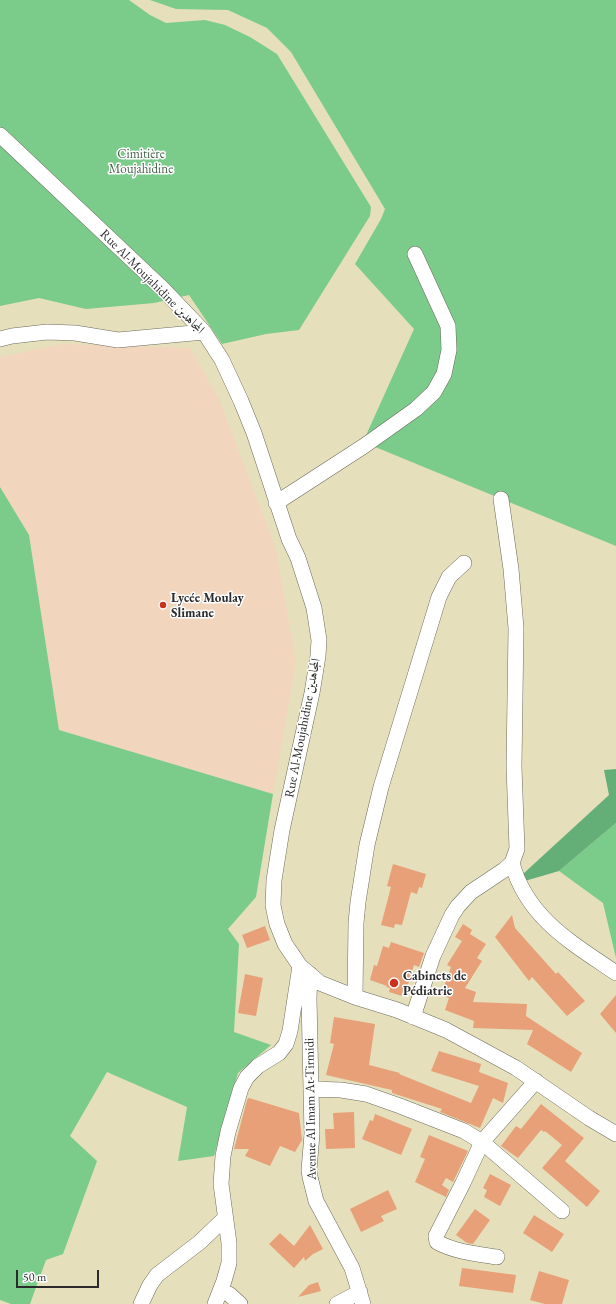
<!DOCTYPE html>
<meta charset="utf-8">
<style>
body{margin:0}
#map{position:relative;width:616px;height:1304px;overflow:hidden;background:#e5e0bb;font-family:"EB Garamond",serif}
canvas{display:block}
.scale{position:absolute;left:16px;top:1270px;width:83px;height:18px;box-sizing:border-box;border:2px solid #2b2b2b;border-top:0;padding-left:5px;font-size:12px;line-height:14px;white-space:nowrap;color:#2b2b2b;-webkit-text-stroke:3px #fff;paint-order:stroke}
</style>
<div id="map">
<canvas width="616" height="1304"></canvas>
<div class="scale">50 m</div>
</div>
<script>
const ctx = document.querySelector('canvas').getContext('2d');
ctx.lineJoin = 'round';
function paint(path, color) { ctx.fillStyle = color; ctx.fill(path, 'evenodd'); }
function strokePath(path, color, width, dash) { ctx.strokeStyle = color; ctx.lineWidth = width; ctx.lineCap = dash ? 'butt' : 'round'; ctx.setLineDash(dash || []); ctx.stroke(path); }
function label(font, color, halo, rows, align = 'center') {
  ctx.font = font + ' "EB Garamond",Amiri,serif'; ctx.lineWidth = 3; ctx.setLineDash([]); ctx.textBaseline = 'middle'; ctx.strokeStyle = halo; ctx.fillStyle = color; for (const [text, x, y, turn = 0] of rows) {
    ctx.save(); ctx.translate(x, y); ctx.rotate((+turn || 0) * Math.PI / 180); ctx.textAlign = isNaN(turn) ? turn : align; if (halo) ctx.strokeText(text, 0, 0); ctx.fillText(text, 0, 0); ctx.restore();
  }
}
paint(new Path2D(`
 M 62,344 L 190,348 L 219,399 L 276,549 L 296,662 L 273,794 L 59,730 L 29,535 L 0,487 L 0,357 Z`), '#f1d5bd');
paint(new Path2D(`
 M 0,0 L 129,0 L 150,15 L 166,23 L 205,20 L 225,25 L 250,37 L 277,54 L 371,207 L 370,216 L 299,330 L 266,334 L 222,344 L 189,295 L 154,303 L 86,309 L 39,298 L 0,306 Z
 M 150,0 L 616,0 L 616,546 L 363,442 L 414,329 L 355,264 L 381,219 L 385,209 L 291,52 L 267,28 L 228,10 L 176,9 Z
 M 0,487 L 29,535 L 59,730 L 273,794 L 256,897 L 228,929 L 239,944 L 234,1032 L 271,1045 L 238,1073 L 214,1156 L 178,1161 L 187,1107 L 107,1072 L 70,1136 L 97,1161 L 63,1254 L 46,1260 L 30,1304 L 11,1304 L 0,1300 Z
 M 616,823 L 616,958 L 603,903 L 559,871 Z`), '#7bcb8b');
paint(new Path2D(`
 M 616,769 L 616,823 L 559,871 L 511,885 L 609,795 L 604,770 Z`), '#64af77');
paint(new Path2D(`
 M 393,864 L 426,874 L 422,888 L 419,887 L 417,894 L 411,892 L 402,925 L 395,924 L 394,928 L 381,925 L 391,887 L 387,886 Z
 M 512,915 L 515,928 L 556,974 L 558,972 L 585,1001 L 567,1016 L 532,977 L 529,981 L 495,937 Z
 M 463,924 L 472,930 L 470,934 L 486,944 L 477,958 L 482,961 L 465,988 L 476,992 L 473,1002 L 527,1004 L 526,1016 L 582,1053 L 571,1072 L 527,1044 L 533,1030 L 473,1028 L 474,1021 L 445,1010 L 449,998 L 441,995 L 451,967 L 447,965 L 462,941 L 455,937 Z
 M 265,926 L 270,940 L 247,948 L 242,935 Z
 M 391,942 L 424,953 L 419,967 L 414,965 L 406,991 L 403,990 L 402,996 L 389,992 L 390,988 L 386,987 L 387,986 L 370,980 L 374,965 L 377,966 L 383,946 L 389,948 Z
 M 245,974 L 263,978 L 256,1016 L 238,1013 Z
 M 616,995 L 616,1033 L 600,1014 Z
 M 334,1017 L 375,1024 L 369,1065 L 400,1073 L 399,1074 L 471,1103 L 479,1086 L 431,1071 L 439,1051 L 481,1064 L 479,1072 L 508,1083 L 503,1103 L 493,1098 L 480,1128 L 440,1112 L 442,1109 L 392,1093 L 392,1090 L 326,1075 L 334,1044 L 330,1043 Z
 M 249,1098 L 299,1113 L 302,1140 L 295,1152 L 280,1146 L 270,1166 L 245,1156 L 249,1149 L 234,1149 L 247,1100 Z
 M 541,1104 L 584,1138 L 565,1161 L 600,1191 L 587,1207 L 542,1168 L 562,1145 L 545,1131 L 544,1132 L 541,1130 L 518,1158 L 501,1146 L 516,1126 L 521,1129 Z
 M 354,1112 L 355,1148 L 326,1149 L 325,1129 L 334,1129 L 333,1113 Z
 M 375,1114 L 412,1129 L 401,1155 L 362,1139 L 370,1120 L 373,1121 Z
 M 429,1135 L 468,1151 L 453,1182 L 446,1178 L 442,1185 L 449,1190 L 446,1197 L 415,1182 L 425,1159 L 420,1157 Z
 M 490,1174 L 511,1185 L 500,1206 L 484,1197 L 487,1190 L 483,1188 Z
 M 388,1190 L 397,1209 L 381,1216 L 384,1221 L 361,1232 L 350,1209 Z
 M 475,1209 L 490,1220 L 473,1244 L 467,1243 L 456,1235 Z
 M 534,1215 L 564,1234 L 552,1252 L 523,1233 Z
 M 310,1225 L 323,1249 L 313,1254 L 305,1261 L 304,1257 L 294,1268 L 269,1244 L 280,1233 L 294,1246 Z
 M 462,1268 L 516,1275 L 513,1293 L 459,1286 Z
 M 539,1271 L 569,1280 L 562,1304 L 545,1304 L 530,1300 Z
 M 318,1282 L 321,1291 L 298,1297 L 309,1285 Z`), '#e7a078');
const minor = new Path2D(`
 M 0,135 L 163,289 L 204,332 L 222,360 L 241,401 L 254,433 L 289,539 L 298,558 L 314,608 L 319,640 L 318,656 L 312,693 L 282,830 L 274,880 L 273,905 L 275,915 L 277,924 L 285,944 L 300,966 L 320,983 L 355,997 L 397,1010 L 446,1030 L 516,1068 L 589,1118 L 616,1134
 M 0,339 L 12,336 L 47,332 L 75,333 L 118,340 L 204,332
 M 276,503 L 364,446 L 416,409 L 434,392 L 444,374 L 449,350 L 448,326 L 415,254
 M 512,863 C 527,918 572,943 616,973
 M 310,974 L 309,998 L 312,1134 L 309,1170 L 310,1177 L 316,1201 L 352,1268 L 363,1304
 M 355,997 L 356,923 L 358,902 L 367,845 L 381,787 L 439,597 L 449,577 L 464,563
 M 413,1017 L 433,956 L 452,915 L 458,906 L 471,892 L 504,870 L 512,863 L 517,849 L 514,767 L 516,628 L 511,569 L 501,499
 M 311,1089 L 341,1090 L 366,1094 L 400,1106 L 464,1131 L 482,1142 L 562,1211
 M 497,1257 C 477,1254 455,1252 437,1242 L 436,1236 L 463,1183 L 482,1142 L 536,1081
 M 220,1291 L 229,1294 L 240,1304
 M 141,1304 L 150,1285 L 157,1275 L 200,1242 L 224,1219
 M 215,1304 L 224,1281 L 229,1263 L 229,1243 L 221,1184 L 223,1156 L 228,1132 L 241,1088 L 247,1077 L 258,1066 L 279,1053 L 286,1044 L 290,1031 L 300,966
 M 337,1304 L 360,1292`);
strokePath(minor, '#6c6a5d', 16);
strokePath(minor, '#fff', 15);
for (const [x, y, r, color] of [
 [163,605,4,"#c8321e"],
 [394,983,5,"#c8321e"]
]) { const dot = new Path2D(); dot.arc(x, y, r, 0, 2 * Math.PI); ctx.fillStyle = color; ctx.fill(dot); strokePath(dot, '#fff', 1.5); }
label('13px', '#47634d', '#fff', [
 ["Cimitière",141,154],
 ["Moujahidine",141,169]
]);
label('13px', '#2b2b2b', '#fff', [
 ["Rue Al-Moujahidine المجاهدين",152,282,45],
 ["Rue Al-Moujahidine المجاهدين",303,728,-79],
 ["Avenue Al Imam At-Tirmidi",311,1109,-91]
]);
label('bold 13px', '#2b2b2b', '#fff', [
 ["Lycée Moulay",171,598],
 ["Slimane",171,613],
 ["Cabinets de",403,976],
 ["Pédiatrie",403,991]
], 'left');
</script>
